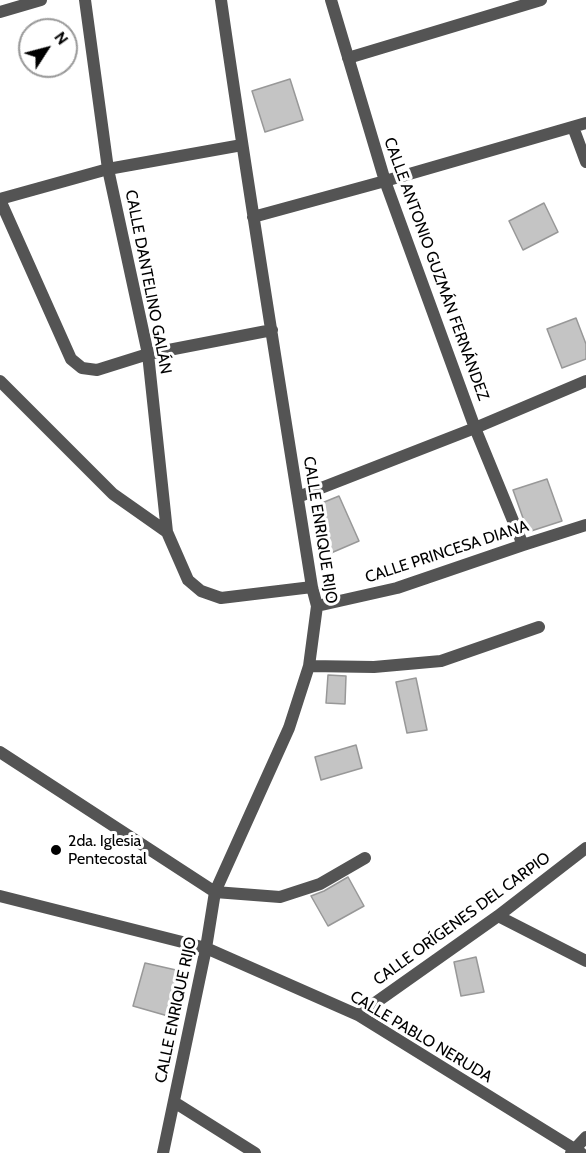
<!DOCTYPE html>
<meta charset="utf-8">
<style>
body{margin:0}
#map{position:relative;width:586px;height:1153px;overflow:hidden;background:#fff;font-family:Cabin,sans-serif}
canvas{display:block}
.north{position:absolute;left:18px;top:18px;width:60px;height:60px;box-sizing:border-box;background:#fff;border:2px solid #999;border-radius:50%;rotate:54deg;font-size:16px;font-weight:700;line-height:24px;text-align:center;color:#000}
.north::after{content:'';display:block;margin:auto;width:21px;height:27px;background:#000;clip-path:polygon(50% 0,100% 100%,50% 72%,0 100%)}
</style>
<div id="map">
<canvas width="586" height="1153"></canvas>
<div class="north">N</div>
</div>
<script>
const ctx = document.querySelector('canvas').getContext('2d');
ctx.lineJoin = 'round';
function paint(path, color) { ctx.fillStyle = color; ctx.fill(path, 'evenodd'); }
function strokePath(path, color, width, dash) { ctx.strokeStyle = color; ctx.lineWidth = width; ctx.lineCap = dash ? 'butt' : 'round'; ctx.setLineDash(dash || []); ctx.stroke(path); }
function label(font, color, halo, rows, align = 'center') {
  ctx.font = font + ' Cabin,sans-serif'; ctx.lineWidth = 6; ctx.setLineDash([]); ctx.textBaseline = 'middle'; ctx.strokeStyle = halo; ctx.fillStyle = color; for (const [text, x, y, turn = 0] of rows) {
    ctx.save(); ctx.translate(x, y); ctx.rotate((+turn || 0) * Math.PI / 180); ctx.textAlign = isNaN(turn) ? turn : align; if (halo) ctx.strokeText(text, 0, 0); ctx.fillText(text, 0, 0); ctx.restore();
  }
}
const building = new Path2D(`
 M 290,79 L 303,120 L 265,132 L 252,91 Z
 M 544,203 L 558,232 L 523,250 L 509,221 Z
 M 576,318 L 586,344 L 586,359 L 562,368 L 547,329 Z
 M 547,479 L 562,521 L 528,532 L 513,490 Z
 M 339,496 L 359,541 L 331,553 L 312,507 Z
 M 328,675 L 346,676 L 345,704 L 326,703 Z
 M 416,678 L 427,730 L 407,733 L 396,682 Z
 M 356,745 L 362,768 L 321,780 L 315,757 Z
 M 348,877 L 364,906 L 328,926 L 311,896 L 324,891 Z
 M 476,957 L 484,992 L 461,996 L 454,962 Z
 M 145,963 L 176,970 L 186,983 L 175,1018 L 133,1006 Z`);
paint(building, '#c4c4c4');
strokePath(building, '#989898', 1.5);
strokePath(new Path2D(`
 M 85,0 L 108,169 L 148,354 L 167,532 L 188,580 L 201,591 L 221,598 L 312,587
 M 331,0 L 385,181 L 475,428 L 523,545
 M 0,12 L 41,0
 M 348,58 L 541,0
 M 573,127 L 586,162
 M 0,199 L 108,169 L 242,145
 M 0,200 L 71,359 L 82,368 L 97,370 L 148,354 L 272,330
 M 253,217 L 385,181 L 586,123
 M 0,381 L 113,494 L 167,532
 M 298,497 L 475,428 L 586,381
 M 317,606 L 397,588 L 523,545 L 586,525
 M 309,666 L 374,667 L 441,661 L 539,627
 M 0,752 L 215,892 L 280,897 L 320,884 L 365,858
 M 0,896 L 206,948 L 358,1015 L 581,1153
 M 498,916 L 586,961
 M 358,1015 L 498,916 L 586,848
 M 174,1102 L 255,1153
 M 163,1153 L 206,948 L 215,892 L 289,728 L 309,666 L 317,606 L 312,587 C 281,392 249,196 221,0
 M 571,1153 L 586,1137`), '#545454', 12);
for (const [x, y, r, color] of [
 [56,850,6,"#000"]
]) { const dot = new Path2D(); dot.arc(x, y, r, 0, 2 * Math.PI); ctx.fillStyle = color; ctx.fill(dot); strokePath(dot, '#fff', 2); }
label('16px', '#000', '#fff', [
 ["CALLE ANTONIO GUZMÁN FERNÁNDEZ",436,269,70],
 ["CALLE DANTELINO GALÁN",148,282,79],
 ["CALLE ENRIQUE RIJO",320,530,81],
 ["CALLE PRINCESA DIANA",447,552,-18],
 ["CALLE ORÍGENES DEL CARPIO",462,919,-36],
 ["CALLE ENRIQUE RIJO",176,1010,-78],
 ["CALLE PABLO NERUDA",421,1037,31]
]);
label('16px', '#000', '#fff', [
 ["2da. Iglesia",68,841],
 ["Pentecostal",68,859]
], 'left');
</script>
